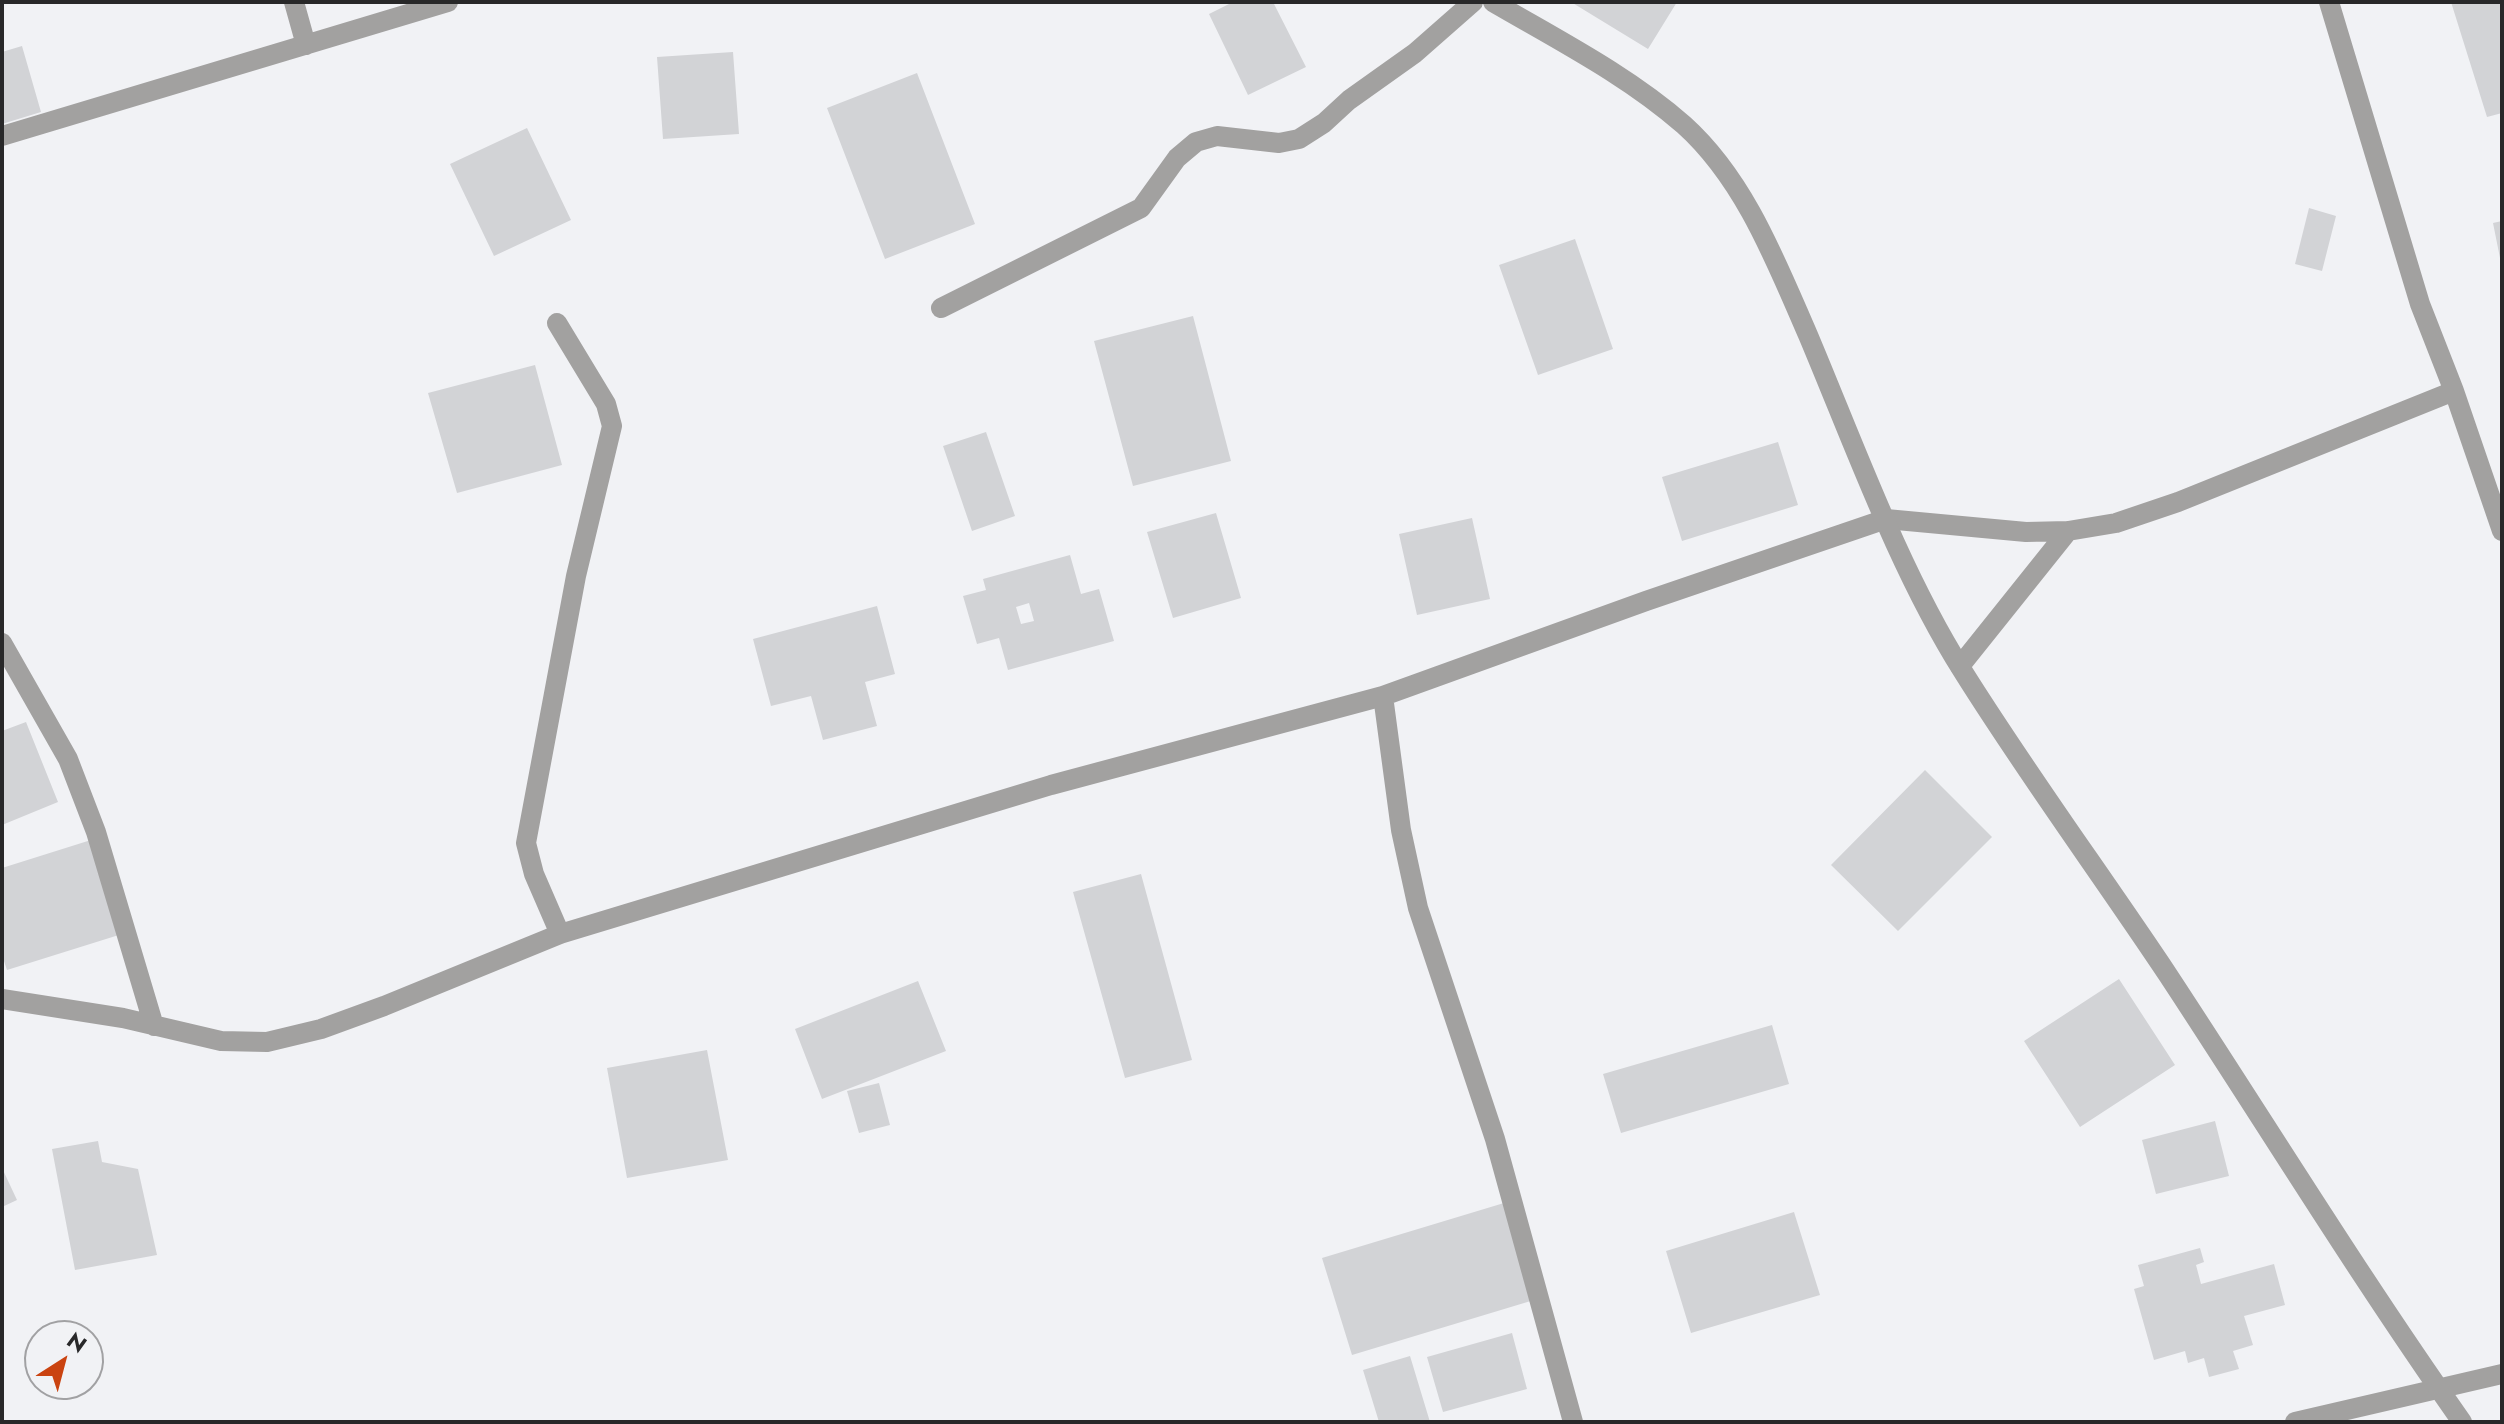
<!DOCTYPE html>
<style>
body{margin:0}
#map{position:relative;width:2504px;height:1424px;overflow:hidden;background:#f1f2f5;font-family:Jost,sans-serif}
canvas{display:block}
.frame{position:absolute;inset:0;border:4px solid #282829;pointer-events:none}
.north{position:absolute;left:24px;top:1320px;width:80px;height:80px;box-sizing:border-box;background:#f1f2f5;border:2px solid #a1a1a3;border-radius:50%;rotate:36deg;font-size:22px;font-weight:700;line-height:32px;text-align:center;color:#282829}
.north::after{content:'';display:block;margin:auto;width:28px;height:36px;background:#ca4310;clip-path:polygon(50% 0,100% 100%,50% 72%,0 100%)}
</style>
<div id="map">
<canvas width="2504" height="1424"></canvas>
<div class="frame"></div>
<div class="north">N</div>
</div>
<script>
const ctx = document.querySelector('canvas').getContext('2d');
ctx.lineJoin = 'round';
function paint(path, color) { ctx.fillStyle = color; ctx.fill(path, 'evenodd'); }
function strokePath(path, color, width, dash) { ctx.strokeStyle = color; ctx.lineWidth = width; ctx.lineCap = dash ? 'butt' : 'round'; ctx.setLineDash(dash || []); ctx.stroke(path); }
paint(new Path2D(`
 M 1233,2 L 1273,2 L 1306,67 L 1248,95 L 1209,14 Z
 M 1571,2 L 1677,2 L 1648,49 Z
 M 2451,2 L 2502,2 L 2502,113 L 2487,117 Z
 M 22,46 L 41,112 L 2,124 L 2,52 Z
 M 733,52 L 739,134 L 663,139 L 657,57 Z
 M 917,73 L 975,224 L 885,259 L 827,108 Z
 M 527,128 L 571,220 L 494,256 L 450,164 Z
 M 2309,208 L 2336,216 L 2322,271 L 2295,264 Z
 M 2502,221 L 2502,263 L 2501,263 L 2493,223 Z
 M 1575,239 L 1613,349 L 1538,375 L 1499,265 Z
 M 1193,316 L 1231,461 L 1133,486 L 1094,341 Z
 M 535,365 L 562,465 L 457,493 L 428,393 Z
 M 986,432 L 1015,516 L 972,531 L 943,446 Z
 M 1778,442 L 1798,505 L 1682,541 L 1662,477 Z
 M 1216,513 L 1241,598 L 1173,618 L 1147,532 Z
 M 1472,518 L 1490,599 L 1417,615 L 1399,534 Z
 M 1070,555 L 1081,594 L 1099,589 L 1114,641 L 1008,670 L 999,638 L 977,644 L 963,596 L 986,590 L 983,579 ZM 1029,603 L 1034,621 L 1021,624 L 1016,607 Z
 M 877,606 L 895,674 L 865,682 L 877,726 L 823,740 L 811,696 L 771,706 L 753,639 Z
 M 26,722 L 58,802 L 2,825 L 2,731 Z
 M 1925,770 L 1992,837 L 1898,931 L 1831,865 Z
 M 91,840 L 122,934 L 7,970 L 2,955 L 2,868 Z
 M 1141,874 L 1192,1060 L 1125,1078 L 1073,892 Z
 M 2119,979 L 2175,1065 L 2080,1127 L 2024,1041 Z
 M 918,981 L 946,1051 L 822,1099 L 795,1029 Z
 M 1772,1025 L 1789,1084 L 1621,1133 L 1603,1074 Z
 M 707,1050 L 728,1160 L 627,1178 L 607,1068 Z
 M 879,1083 L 890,1125 L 859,1133 L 847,1091 Z
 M 2215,1121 L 2229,1176 L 2156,1194 L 2142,1140 Z
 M 98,1141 L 102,1162 L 138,1169 L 157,1255 L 75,1270 L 52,1149 Z
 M 2,1168 L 17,1200 L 2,1207 Z
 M 1504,1203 L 1534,1300 L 1352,1355 L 1322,1258 Z
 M 1794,1212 L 1820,1295 L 1691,1333 L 1666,1251 Z
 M 2200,1248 L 2204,1262 L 2196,1265 L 2201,1284 L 2274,1264 L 2285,1305 L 2244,1316 L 2253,1345 L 2233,1351 L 2239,1369 L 2209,1377 L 2204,1358 L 2188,1363 L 2185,1351 L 2154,1360 L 2134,1289 L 2144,1286 L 2138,1265 Z
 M 1512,1333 L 1527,1389 L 1443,1412 L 1427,1357 Z
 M 1410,1356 L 1430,1422 L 1379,1422 L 1363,1370 Z`), '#d2d3d6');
strokePath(new Path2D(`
 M 294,2 L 306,45
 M 2329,2 L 2420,304 L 2454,391 L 2502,531
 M 2,136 L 448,2
 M 941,308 L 1141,208 L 1177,158 L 1196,142 L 1217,136 L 1279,143 L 1299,139 L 1324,123 L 1349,100 L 1415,53 L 1473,2
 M 557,323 L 606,404 L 612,426 L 576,576 L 526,843 L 534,874 L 560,934
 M 2,643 L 68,759 L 96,832 L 154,1026
 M 1960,666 L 2068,531
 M 1383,696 L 1401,830 L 1418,908 L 1495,1139 L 1573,1422
 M 2,999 L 123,1018 L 221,1041 L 267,1042 L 321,1029 L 384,1006 L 560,934 L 1051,785 L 1383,696 L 1646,601 L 1886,519 L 2026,532 L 2068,531 L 2116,523 L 2178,502 L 2454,391
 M 2295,1422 L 2502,1374`), '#a2a1a0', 20);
strokePath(new Path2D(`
 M 1493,2 C 1558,40 1627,75 1684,125 C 1745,180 1776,262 1808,335 C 1854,444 1899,570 1962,670 C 2027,774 2100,873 2168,975 C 2266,1124 2359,1276 2462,1422`), '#a2a1a0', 20);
</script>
